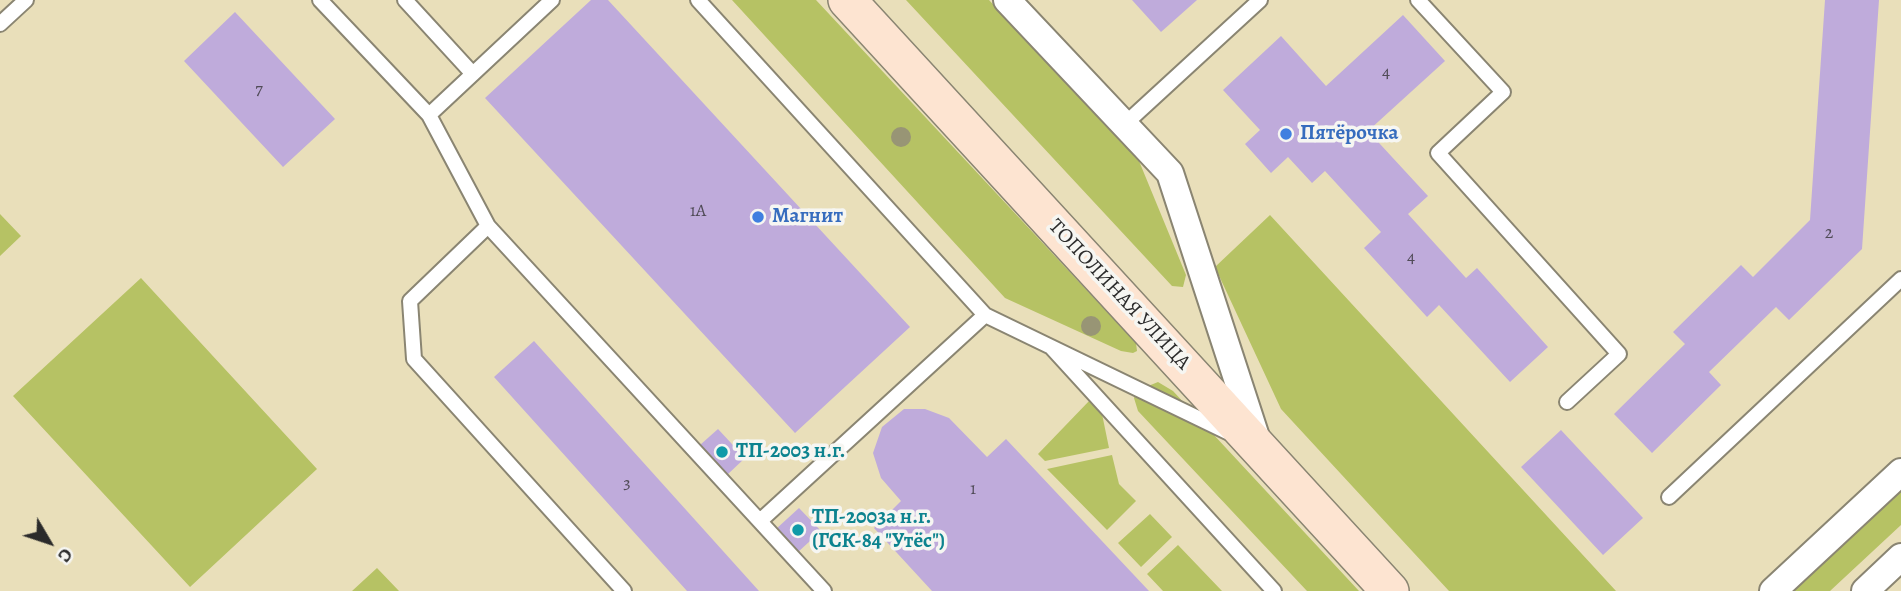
<!DOCTYPE html>
<meta charset="utf-8">
<style>
body{margin:0}
#map{position:relative;width:1901px;height:591px;overflow:hidden;background:#e9dfba;font-family:Alegreya,serif}
canvas{display:block}
.north{position:absolute;left:14px;top:507px;width:70px;height:70px;-webkit-text-stroke:5px #f6f6f2;paint-order:stroke;rotate:129deg;font-size:19px;font-weight:700;line-height:28px;text-align:center;color:#2b2b2b}
.north::after{content:'';display:block;margin:auto;width:24px;height:32px;background:#2b2b2b;clip-path:polygon(50% 0,100% 100%,50% 72%,0 100%)}
</style>
<div id="map">
<canvas width="1901" height="591"></canvas>
<div class="north">С</div>
</div>
<script>
const ctx = document.querySelector('canvas').getContext('2d');
ctx.lineJoin = 'round';
function paint(path, color) { ctx.fillStyle = color; ctx.fill(path, 'evenodd'); }
function strokePath(path, color, width, dash) { ctx.strokeStyle = color; ctx.lineWidth = width; ctx.lineCap = dash ? 'butt' : 'round'; ctx.setLineDash(dash || []); ctx.stroke(path); }
function label(font, color, halo, rows, align = 'center') {
  ctx.font = font + ' Alegreya,serif'; ctx.lineWidth = 7; ctx.setLineDash([]); ctx.textBaseline = 'middle'; ctx.strokeStyle = halo; ctx.fillStyle = color; for (const [text, x, y, turn = 0] of rows) {
    ctx.save(); ctx.translate(x, y); ctx.rotate((+turn || 0) * Math.PI / 180); ctx.textAlign = isNaN(turn) ? turn : align; if (halo) ctx.strokeText(text, 0, 0); ctx.fillText(text, 0, 0); ctx.restore();
  }
}
paint(new Path2D(`
 M 732,0 L 816,0 L 1136,343 L 1137,351 L 1133,353 L 1121,351 L 1005,298 Z
 M 906,0 L 989,0 L 1139,161 L 1186,275 L 1183,287 L 1172,286 Z
 M 0,214 L 21,236 L 0,256 Z
 M 1270,215 L 1616,591 L 1449,591 L 1281,409 L 1215,267 Z
 M 141,278 L 317,469 L 190,587 L 13,396 Z
 M 1158,382 L 1173,391 L 1359,591 L 1307,591 L 1138,411 L 1134,398 L 1136,391 Z
 M 1090,400 L 1101,409 L 1109,448 L 1045,461 L 1038,454 Z
 M 1112,455 L 1119,484 L 1136,501 L 1107,530 L 1047,469 Z
 M 1901,489 L 1901,525 L 1830,591 L 1790,591 Z
 M 1150,514 L 1172,537 L 1141,567 L 1118,543 Z
 M 1178,545 L 1222,591 L 1163,591 L 1147,574 Z
 M 377,568 L 399,591 L 352,591 Z`), '#b6c264');
paint(new Path2D(`
 M 591,0 L 608,0 L 910,327 L 795,433 L 485,98 Z
 M 1132,0 L 1197,0 L 1161,32 Z
 M 1825,0 L 1879,0 L 1862,249 L 1789,320 L 1776,307 L 1709,372 L 1721,385 L 1652,453 L 1614,414 L 1685,344 L 1673,332 L 1741,265 L 1753,277 L 1810,220 Z
 M 235,12 L 335,119 L 283,167 L 184,61 Z
 M 1403,15 L 1445,61 L 1368,131 L 1428,196 L 1408,214 L 1466,278 L 1477,268 L 1548,347 L 1510,382 L 1439,305 L 1427,317 L 1364,248 L 1381,232 L 1325,171 L 1312,183 L 1288,157 L 1271,173 L 1245,144 L 1260,130 L 1223,90 L 1281,36 L 1326,86 Z
 M 534,341 L 759,591 L 687,591 L 494,377 Z
 M 904,409 L 925,409 L 949,418 L 987,457 L 1006,439 L 1149,591 L 932,591 L 874,528 L 901,501 L 881,478 L 873,453 L 882,427 Z
 M 718,429 L 745,458 L 727,475 L 700,445 Z
 M 1561,430 L 1643,518 L 1603,555 L 1521,467 Z
 M 799,508 L 821,531 L 798,552 L 776,529 Z`), '#bfabdb');
const service = new Path2D(`
 M 320,0 L 429,115
 M 405,0 L 472,73
 M 552,0 L 429,115 L 488,226 L 824,591
 M 698,0 L 985,315 L 1227,432
 M 1418,0 L 1503,92 L 1438,153 L 1619,354 L 1567,402
 M 0,24 L 26,0
 M 1125,124 L 1260,0
 M 488,226 L 410,301 L 414,359 L 624,591
 M 1052,348 L 1274,591
 M 1669,497 L 1901,279
 M 760,521 L 985,315`);
const minor = new Path2D(`
 M 1007,0 L 1170,173 L 1257,440
 M 1773,591 L 1901,472
 M 1865,591 L 1901,557`);
const secondary = new Path2D(`
 M 847,0 L 1390,591`);
strokePath(service, '#8a8572', 18);
strokePath(minor, '#8a8572', 30);
strokePath(secondary, '#8a8572', 40);
strokePath(service, '#fff', 14);
strokePath(minor, '#fff', 26);
strokePath(secondary, '#fde4d1', 37);
ctx.fillStyle = '#989575';
for (const [x, y] of [
 [901,137],
 [1091,326]
]) { ctx.beginPath(); ctx.arc(x, y, 10, 0, 2 * Math.PI); ctx.fill(); }
for (const [x, y, r, color] of [
 [1286,134,7,"#3f7fe0"],
 [758,217,7,"#3f7fe0"],
 [722,452,7,"#0f9aa8"],
 [798,530,7,"#0f9aa8"]
]) { const dot = new Path2D(); dot.arc(x, y, r, 0, 2 * Math.PI); ctx.fillStyle = color; ctx.fill(dot); strokePath(dot, '#f6f6f2', 2.5); }
label('18px', '#504b57', null, [
 ["4",1386,73],
 ["7",259,90],
 ["1А",698,212],
 ["2",1829,234],
 ["4",1411,258],
 ["3",627,484],
 ["1",973,490]
]);
label('bold 21px', '#366cbe', '#f6f6f2', [
 ["Пятёрочка",1300,134],
 ["Магнит",772,217]
], 'left');
label('21px', '#2b2b2b', '#f6f6f2', [
 ["ТОПОЛИНАЯ УЛИЦА",1119,295,47]
]);
label('bold 21px', '#0d838f', '#f6f6f2', [
 ["ТП-2003 н.г.",736,452],
 ["ТП-2003а н.г.",812,518],
 ["(ГСК-84 \"Утёс\")",812,542]
], 'left');
</script>
